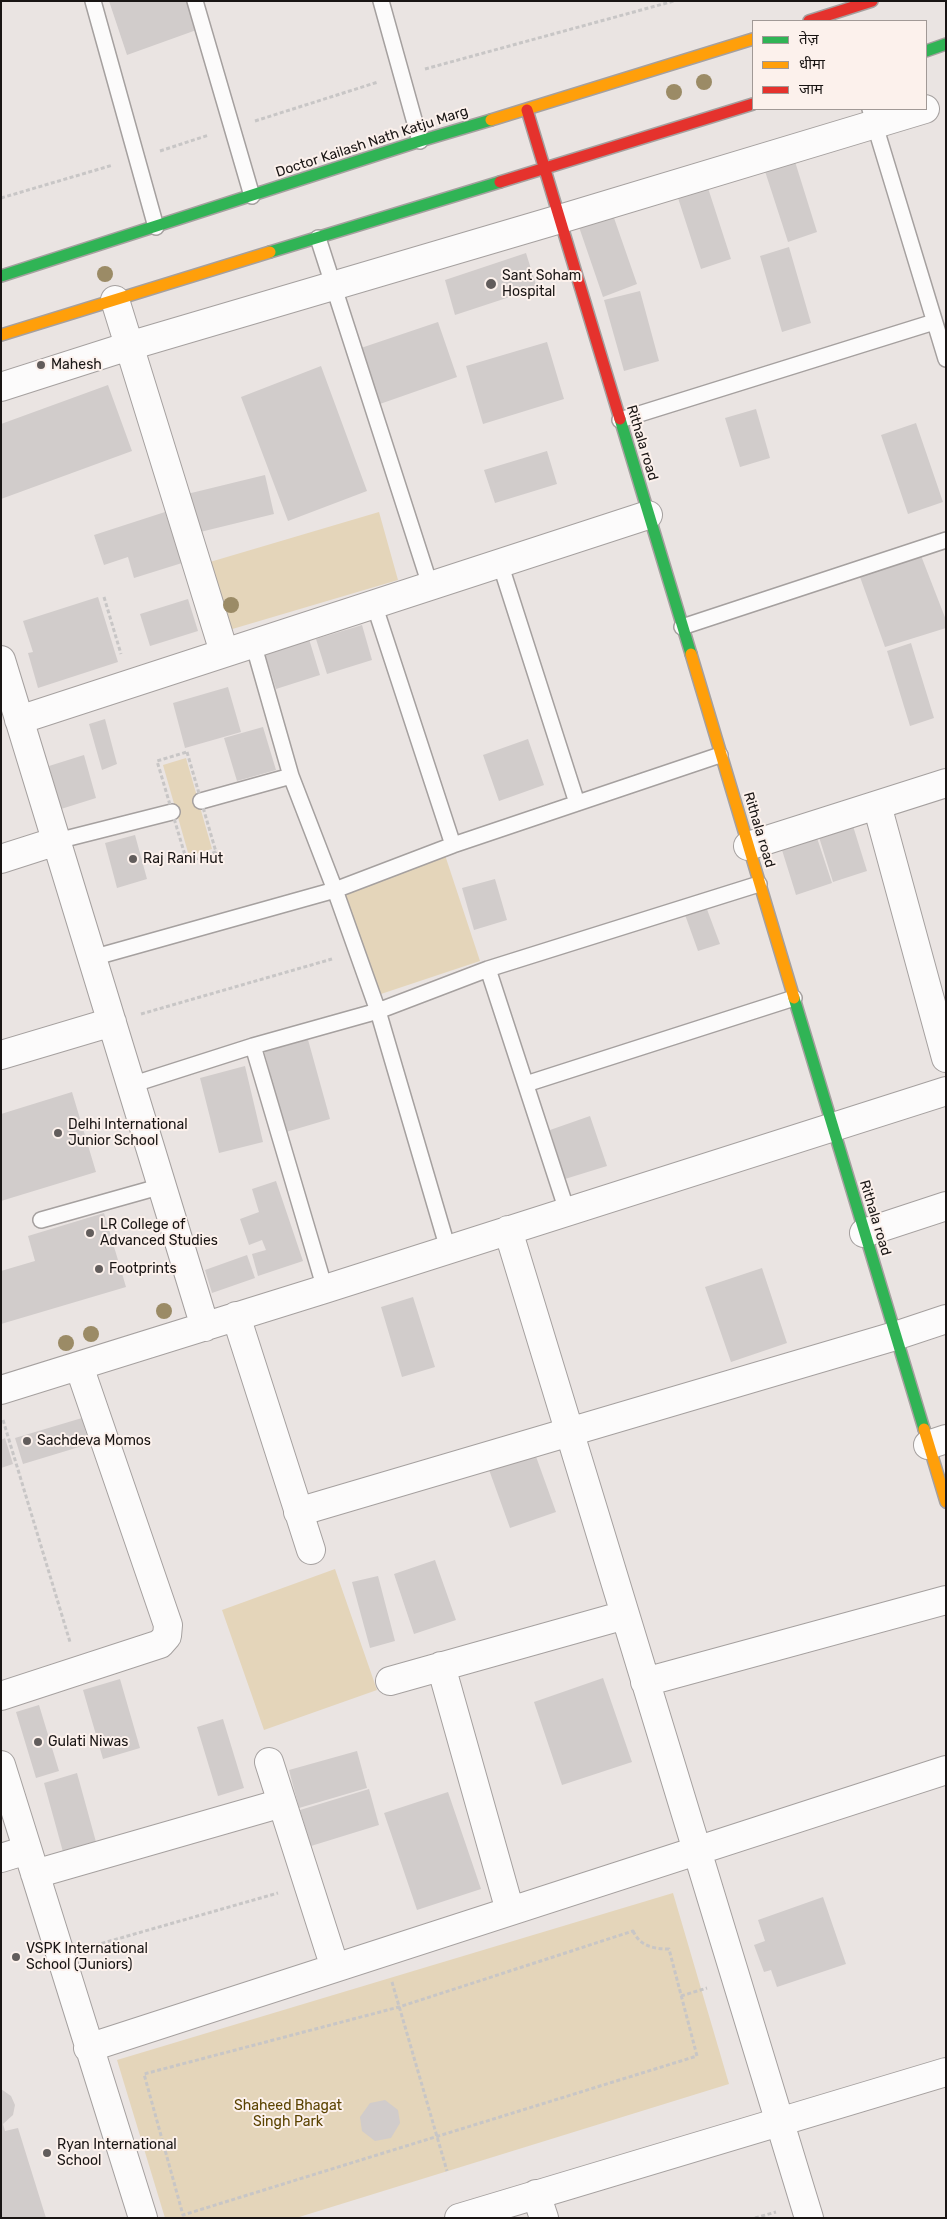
<!DOCTYPE html>
<meta charset="utf-8">
<style>
body{margin:0}
#map{position:relative;width:947px;height:2219px;overflow:hidden;background:#eae4e2;font-family:Rubik,"Noto Sans Devanagari",sans-serif}
canvas{display:block}
.frame{position:absolute;inset:0;border:2px solid #191514;pointer-events:none}
.legend{position:absolute;left:752px;top:20px;width:175px;height:90px;box-sizing:border-box;background:#fcf1ec;border:1px solid #a19996;margin:0;padding:6px 9px;list-style:none;font-size:15px;color:#191514}
.legend li{display:flex;align-items:center;gap:10px;height:25px}
.legend b{width:25px;border:1px solid #a19996}
</style>
<div id="map">
<canvas width="947" height="2219"></canvas>
<div class="frame"></div>
<ul class="legend">
<li><b style="height:6px;background:#30b455"></b>तेज़</li>
<li><b style="height:6px;background:#ff9f0a"></b>धीमा</li>
<li><b style="height:6px;background:#e5322d"></b>जाम</li>
</ul>
</div>
<script>
const ctx = document.querySelector('canvas').getContext('2d');
ctx.lineJoin = 'round';
function paint(path, color) { ctx.fillStyle = color; ctx.fill(path, 'evenodd'); }
function strokePath(path, color, width, dash) { ctx.strokeStyle = color; ctx.lineWidth = width; ctx.lineCap = dash ? 'butt' : 'round'; ctx.setLineDash(dash || []); ctx.stroke(path); }
function label(font, color, halo, rows, align = 'center') {
  ctx.font = font + ' Rubik,sans-serif'; ctx.lineWidth = 4; ctx.setLineDash([]); ctx.textBaseline = 'middle'; ctx.strokeStyle = halo; ctx.fillStyle = color; for (const [text, x, y, turn = 0] of rows) {
    ctx.save(); ctx.translate(x, y); ctx.rotate((+turn || 0) * Math.PI / 180); ctx.textAlign = isNaN(turn) ? turn : align; if (halo) ctx.strokeText(text, 0, 0); ctx.fillText(text, 0, 0); ctx.restore();
  }
}
paint(new Path2D(`
 M 379,512 L 398,580 L 229,630 L 210,562 Z
 M 186,758 L 212,849 L 189,856 L 163,765 Z
 M 445,855 L 480,961 L 378,995 L 343,890 Z
 M 335,1569 L 377,1690 L 264,1730 L 222,1610 Z
 M 673,1893 L 729,2084 L 296,2218 L 165,2218 L 117,2060 Z`), '#e4d5ba');
paint(new Path2D(`
 M 109,1 L 192,1 L 202,28 L 127,55 Z
 M 792,152 L 817,232 L 788,242 L 762,162 Z
 M 708,188 L 731,259 L 701,269 L 678,198 Z
 M 613,215 L 637,284 L 603,297 L 579,227 Z
 M 789,247 L 811,323 L 782,332 L 760,256 Z
 M 526,253 L 537,288 L 455,315 L 445,280 Z
 M 640,291 L 659,361 L 624,371 L 604,300 Z
 M 438,322 L 457,377 L 377,405 L 358,349 Z
 M 547,342 L 564,399 L 483,424 L 466,366 Z
 M 321,366 L 367,491 L 288,521 L 241,397 Z
 M 108,385 L 132,451 L 1,499 L 1,424 Z
 M 756,409 L 770,458 L 740,467 L 725,418 Z
 M 916,423 L 943,502 L 908,514 L 881,435 Z
 M 547,451 L 557,484 L 495,503 L 484,470 Z
 M 265,475 L 274,514 L 192,534 L 183,495 Z
 M 165,512 L 182,563 L 134,578 L 128,557 L 104,565 L 94,535 Z
 M 920,553 L 946,620 L 946,628 L 885,647 L 860,577 Z
 M 98,597 L 118,662 L 38,688 L 28,653 L 33,652 L 23,621 Z
 M 188,599 L 198,631 L 150,646 L 140,614 Z
 M 362,625 L 372,660 L 327,674 L 316,639 Z
 M 309,639 L 320,675 L 276,689 L 265,653 Z
 M 911,643 L 934,718 L 910,726 L 887,651 Z
 M 228,687 L 241,732 L 185,748 L 173,703 Z
 M 105,719 L 117,764 L 102,770 L 89,724 Z
 M 263,727 L 276,770 L 237,781 L 224,738 Z
 M 528,739 L 544,785 L 499,801 L 483,755 Z
 M 84,755 L 96,798 L 61,809 L 49,766 Z
 M 853,826 L 867,871 L 833,882 L 819,837 Z
 M 135,835 L 147,879 L 117,888 L 105,843 Z
 M 817,838 L 832,883 L 796,895 L 782,850 Z
 M 495,879 L 507,920 L 474,930 L 462,888 Z
 M 705,904 L 720,944 L 698,951 L 684,912 Z
 M 307,1036 L 330,1119 L 286,1132 L 263,1047 Z
 M 245,1066 L 263,1142 L 219,1153 L 200,1078 Z
 M 72,1092 L 96,1172 L 1,1201 L 1,1114 Z
 M 590,1116 L 607,1166 L 565,1179 L 550,1130 Z
 M 276,1181 L 303,1261 L 258,1276 L 252,1254 L 266,1250 L 262,1240 L 249,1245 L 240,1219 L 259,1212 L 252,1189 Z
 M 104,1213 L 126,1287 L 1,1324 L 1,1271 L 35,1261 L 28,1236 Z
 M 247,1255 L 255,1278 L 212,1293 L 205,1270 Z
 M 762,1268 L 787,1343 L 731,1362 L 705,1287 Z
 M 413,1297 L 435,1367 L 402,1377 L 381,1307 Z
 M 82,1418 L 89,1444 L 23,1464 L 15,1438 Z
 M 5,1438 L 13,1464 L 1,1468 L 1,1440 Z
 M 534,1451 L 556,1512 L 510,1528 L 488,1467 Z
 M 435,1560 L 456,1620 L 414,1634 L 394,1574 Z
 M 378,1576 L 395,1641 L 370,1648 L 352,1582 Z
 M 603,1678 L 632,1762 L 562,1785 L 534,1702 Z
 M 120,1679 L 140,1748 L 103,1759 L 83,1690 Z
 M 39,1705 L 59,1771 L 36,1778 L 16,1712 Z
 M 223,1719 L 244,1788 L 218,1796 L 197,1727 Z
 M 357,1751 L 367,1788 L 299,1808 L 289,1770 Z
 M 77,1773 L 96,1842 L 63,1852 L 44,1783 Z
 M 369,1789 L 379,1825 L 311,1846 L 300,1810 Z
 M 448,1792 L 481,1889 L 417,1910 L 384,1813 Z
 M 823,1897 L 846,1964 L 777,1987 L 771,1970 L 764,1972 L 754,1945 L 765,1941 L 758,1920 Z
 M 1,2089 L 11,2096 L 15,2105 L 13,2115 L 3,2124 L 5,2131 L 18,2128 L 46,2218 L 1,2218 Z
 M 385,2100 L 398,2110 L 400,2123 L 391,2138 L 375,2141 L 362,2131 L 360,2117 L 370,2103 Z`), '#d1cccb');
const lane = new Path2D(`
 M 93,1 L 156,227
 M 195,1 L 252,196
 M 381,1 L 420,141
 M 870,109 L 946,359
 M 318,238 L 430,585
 M 620,420 L 934,322
 M 500,563 L 577,803
 M 374,604 L 453,845 L 720,755
 M 682,627 L 946,540
 M 201,801 L 291,776
 M 57,841 L 172,812
 M 453,845 L 335,890 L 378,1011 L 488,969
 M 92,958 L 335,890 L 291,776 L 253,643
 M 253,1046 L 325,1289
 M 526,1084 L 794,998
 M 131,1085 L 253,1046 L 378,1011 L 448,1249
 M 567,1211 L 488,969 L 759,884
 M 41,1220 L 162,1186`);
const street = new Path2D(`
 M 115,300 L 224,652
 M 1,387 L 129,346 L 560,219 L 925,109
 M 1,660 L 205,1327
 M 19,720 L 648,515
 M 877,805 L 946,1058
 M 748,846 L 946,783
 M 1,859 L 57,841
 M 1,1055 L 112,1022
 M 508,1230 L 809,2218
 M 864,1233 L 946,1206
 M 236,1316 L 311,1550
 M 1,1390 L 325,1289 L 946,1091
 M 928,1445 L 946,1439
 M 298,1512 L 895,1336 L 946,1319
 M 441,1666 L 510,1911
 M 390,1681 L 625,1615
 M 645,1682 L 946,1600
 M 1,1696 L 160,1644 L 167,1636 L 168,1625 L 79,1366
 M 269,1762 L 335,1968
 M 1,1765 L 143,2218
 M 1,1858 L 27,1850
 M 35,1874 L 282,1803
 M 88,2048 L 946,1770
 M 536,2194 L 544,2218
 M 459,2218 L 946,2072`);
const fast = new Path2D(`
 M 926,51 L 946,44
 M 270,252 L 500,182
 M 1,276 L 420,141 L 491,120
 M 620,419 L 691,654
 M 794,998 L 924,1429`);
const slow = new Path2D(`
 M 491,120 L 753,39
 M 1,335 L 270,252
 M 691,654 L 794,998
 M 924,1429 L 946,1502`);
const jam = new Path2D(`
 M 809,21 L 872,1
 M 527,110 L 620,419
 M 500,182 L 753,104`);
strokePath(lane, '#a5a09f', 18);
strokePath(street, '#a5a09f', 30);
strokePath(fast, '#a5a09f', 14);
strokePath(slow, '#a5a09f', 14);
strokePath(jam, '#a5a09f', 14);
strokePath(new Path2D(`
 M 425,69 L 674,1
 M 255,121 L 378,82
 M 160,151 L 209,135
 M 1,198 L 113,165
 M 104,597 L 121,654
 M 187,752 L 216,852 L 187,862 L 157,761 Z
 M 141,1014 L 332,959
 M 3,1420 L 70,1642
 M 633,1931 C 640,1946 653,1949 669,1949 L 697,2056 L 183,2215 L 144,2074 L 399,2007 Z
 M 89,1947 L 278,1893
 M 392,1982 L 447,2171
 M 681,1996 L 707,1988
 M 755,2218 L 776,2212`), '#c8c6c6', 3, [4, 2.5]);
strokePath(lane, '#fcfbfb', 15);
strokePath(street, '#fcfbfb', 28);
strokePath(fast, '#30b455', 11);
strokePath(slow, '#ff9f0a', 11);
strokePath(jam, '#e5322d', 11);
ctx.fillStyle = '#9b8b66';
for (const [x, y] of [
 [704,82],
 [674,92],
 [105,274],
 [231,605],
 [164,1311],
 [91,1334],
 [66,1343]
]) { ctx.beginPath(); ctx.arc(x, y, 8, 0, 2 * Math.PI); ctx.fill(); }
for (const [x, y, r, color] of [
 [491,284,6,"#625d5c"],
 [41,365,5,"#625d5c"],
 [133,859,5,"#625d5c"],
 [58,1133,5,"#625d5c"],
 [90,1233,5,"#625d5c"],
 [99,1269,5,"#625d5c"],
 [27,1441,5,"#625d5c"],
 [38,1742,5,"#625d5c"],
 [16,1957,5,"#625d5c"],
 [47,2153,5,"#625d5c"]
]) { const dot = new Path2D(); dot.arc(x, y, r, 0, 2 * Math.PI); ctx.fillStyle = color; ctx.fill(dot); strokePath(dot, '#fcf1ec', 2); }
label('14px', '#191514', '#fcf1ec', [
 ["Doctor Kailash Nath Katju Marg",372,142,-18],
 ["Rithala road",642,443,73],
 ["Rithala road",759,830,73],
 ["Rithala road",875,1218,73]
]);
label('14px', '#191514', '#fcf1ec', [
 ["Sant Soham",502,276],
 ["Hospital",502,292],
 ["Mahesh",51,365],
 ["Raj Rani Hut",143,859],
 ["Delhi International",68,1125],
 ["Junior School",68,1141],
 ["LR College of",100,1225],
 ["Advanced Studies",100,1241],
 ["Footprints",109,1269],
 ["Sachdeva Momos",37,1441],
 ["Gulati Niwas",48,1742],
 ["VSPK International",26,1949],
 ["School (Juniors)",26,1965],
 ["Ryan International",57,2145],
 ["School",57,2161]
], 'left');
label('14px', '#5b4300', '#fcf1ec', [
 ["Shaheed Bhagat",288,2106],
 ["Singh Park",288,2122]
]);
</script>
